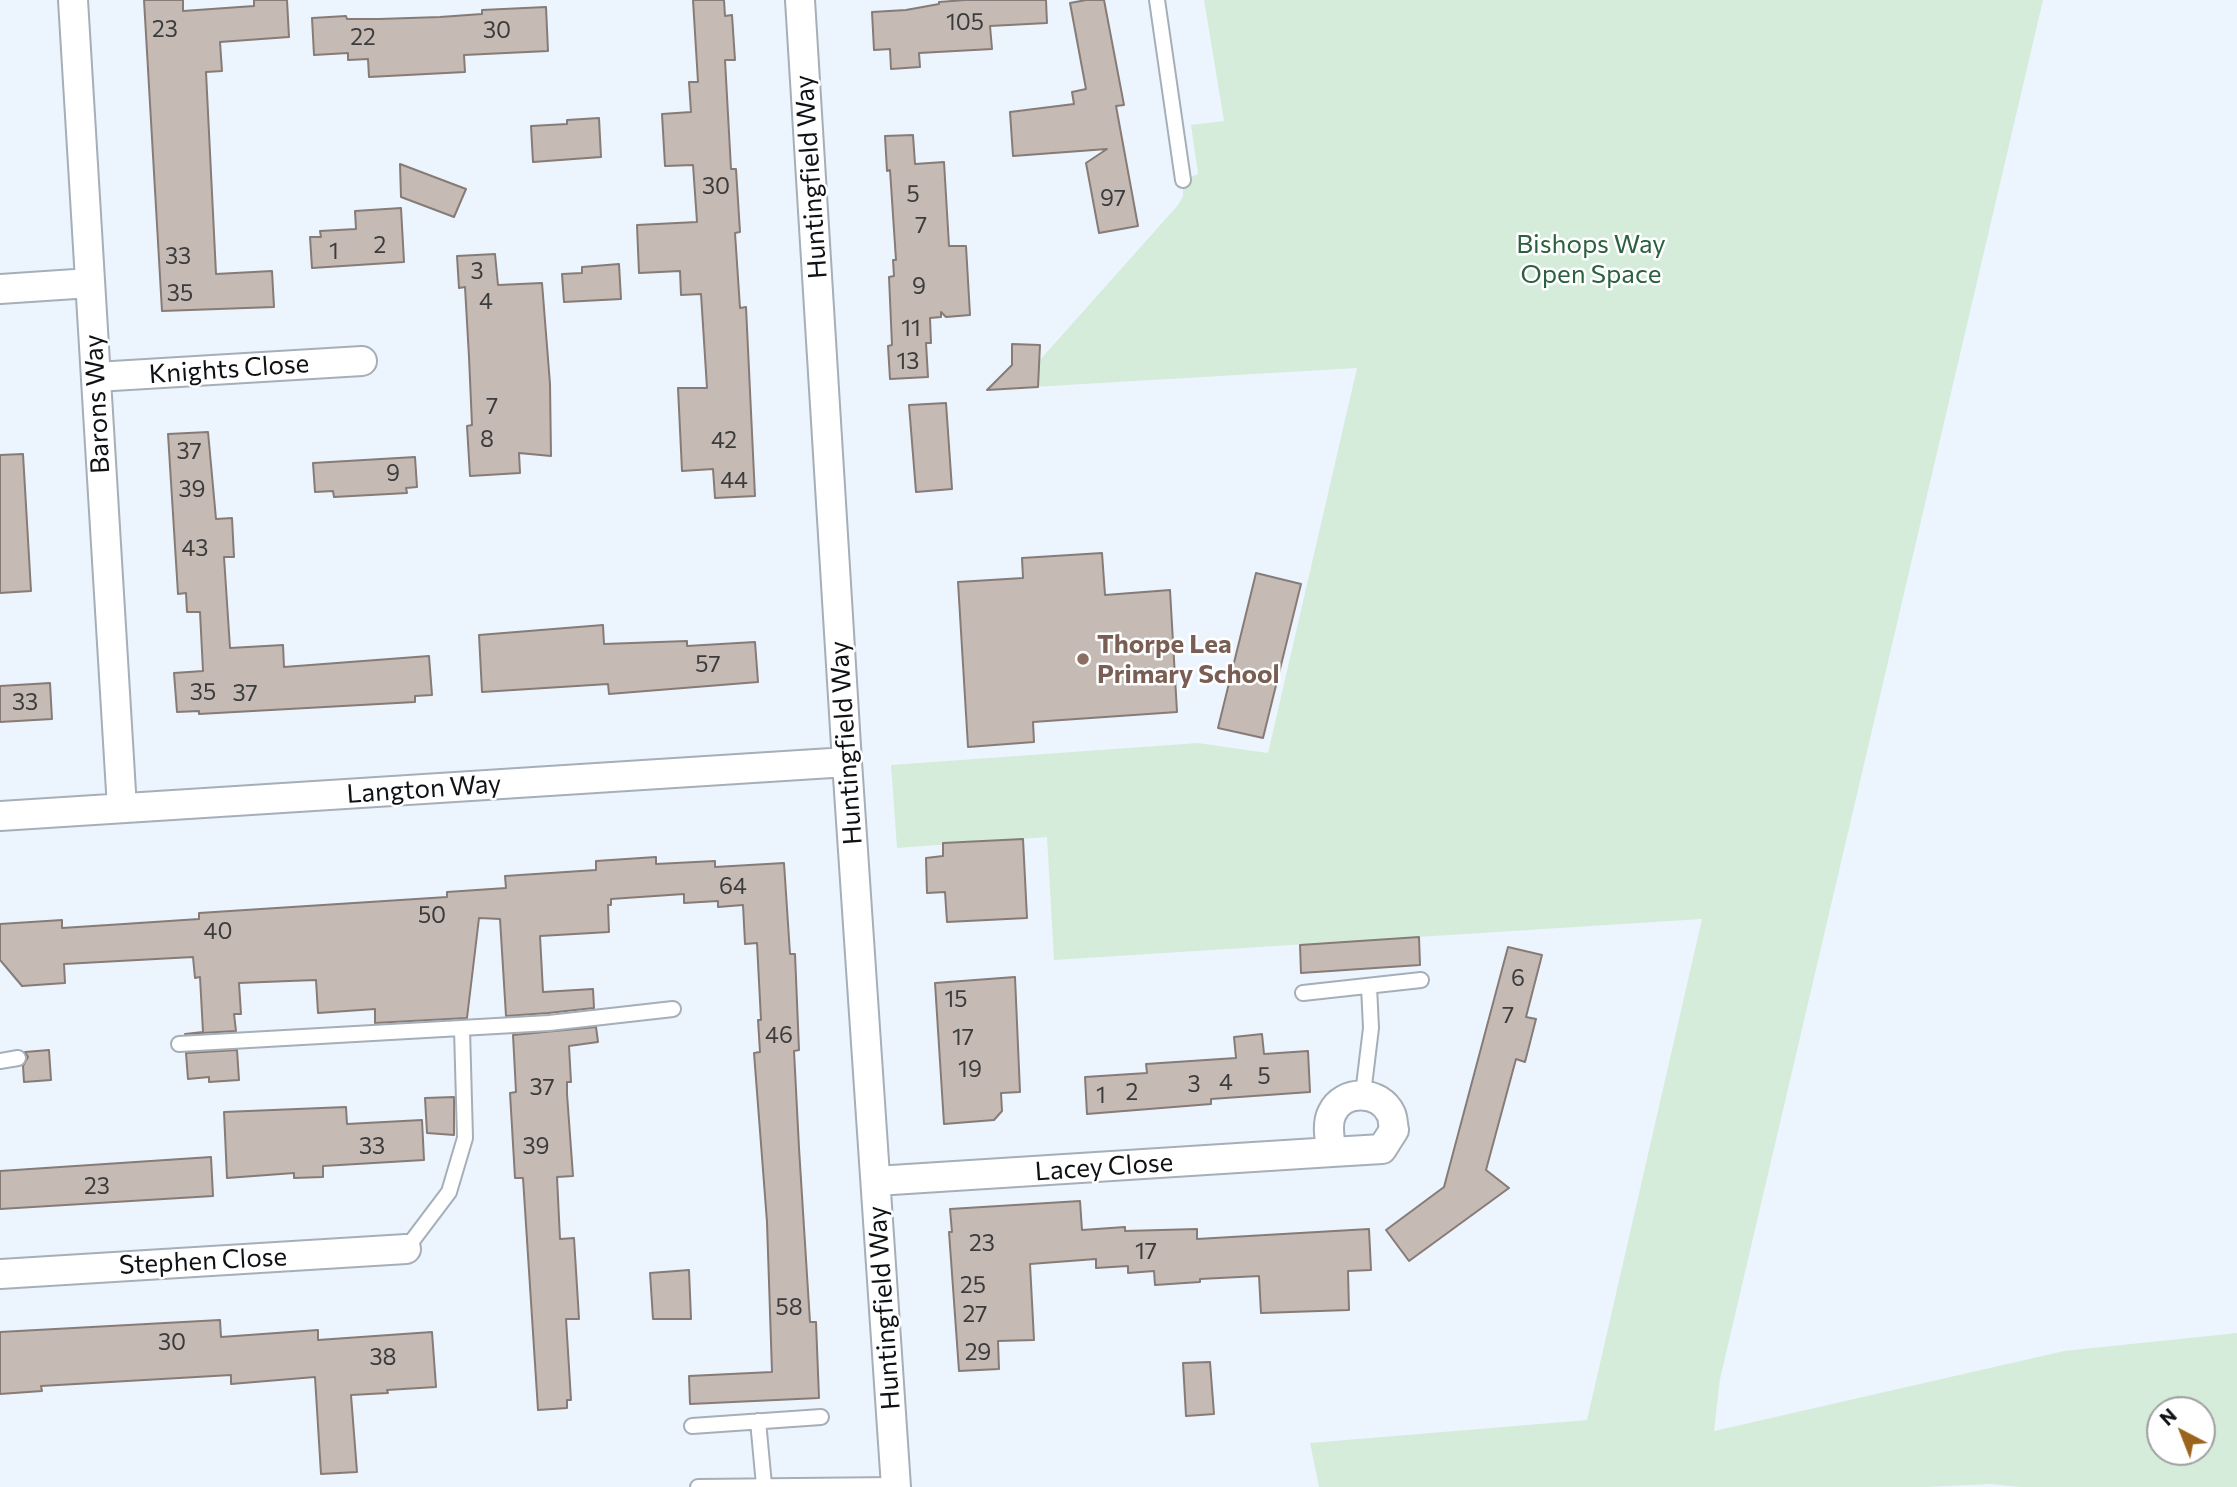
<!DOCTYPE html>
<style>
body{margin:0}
#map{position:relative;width:2237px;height:1487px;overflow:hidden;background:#ecf5fe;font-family:Commissioner,sans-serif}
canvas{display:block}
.north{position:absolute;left:2146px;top:1396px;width:70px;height:70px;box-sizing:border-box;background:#fff;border:2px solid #9fa0a1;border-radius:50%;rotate:318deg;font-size:19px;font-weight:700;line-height:28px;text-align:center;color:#0f1215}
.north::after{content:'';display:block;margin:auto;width:24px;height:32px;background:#9a641d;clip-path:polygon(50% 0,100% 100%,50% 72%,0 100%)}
</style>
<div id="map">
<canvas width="2237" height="1487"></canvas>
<div class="north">N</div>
</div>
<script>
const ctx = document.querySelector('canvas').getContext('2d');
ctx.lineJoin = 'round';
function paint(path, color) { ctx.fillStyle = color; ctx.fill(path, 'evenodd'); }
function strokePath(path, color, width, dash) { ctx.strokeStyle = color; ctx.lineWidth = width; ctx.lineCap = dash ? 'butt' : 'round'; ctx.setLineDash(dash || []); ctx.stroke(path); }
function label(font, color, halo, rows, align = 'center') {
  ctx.font = font + ' Commissioner,sans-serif'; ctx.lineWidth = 5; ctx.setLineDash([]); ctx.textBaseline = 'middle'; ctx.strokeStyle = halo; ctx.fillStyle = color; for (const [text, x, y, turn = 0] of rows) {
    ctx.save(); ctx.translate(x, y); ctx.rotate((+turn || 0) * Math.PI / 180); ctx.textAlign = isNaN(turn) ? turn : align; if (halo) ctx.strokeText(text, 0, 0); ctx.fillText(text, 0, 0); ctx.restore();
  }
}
paint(new Path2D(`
 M 1204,0 L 2043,0 L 1720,1379 L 1714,1431 L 2064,1351 L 2237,1333 L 2237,1487 L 2020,1487 L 1991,1484 L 1924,1487 L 1319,1487 L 1310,1443 L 1587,1420 L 1702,919 L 1054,960 L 1047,837 L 897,848 L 891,765 L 1198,743 L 1268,753 L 1357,368 L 1015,388 L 1178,205 L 1183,196 L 1183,180 L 1198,174 L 1191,125 L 1224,121 ZM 2160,1410 L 2202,1410 L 2202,1452 L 2160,1452 Z`), '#d5ecdb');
const building = new Path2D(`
 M 144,0 L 183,0 L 183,11 L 254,6 L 254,0 L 287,0 L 289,37 L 220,42 L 222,71 L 206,72 L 216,274 L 272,271 L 274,307 L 162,311 Z
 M 693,0 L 724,0 L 725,16 L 732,15 L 735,60 L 725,60 L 731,169 L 736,169 L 740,232 L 735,233 L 740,308 L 746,307 L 755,496 L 715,498 L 713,469 L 682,471 L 678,388 L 707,388 L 701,294 L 681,295 L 680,271 L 639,273 L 637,225 L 697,222 L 693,165 L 665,166 L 662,114 L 691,112 L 689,82 L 698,82 Z
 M 965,0 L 1046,0 L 1047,23 L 990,26 L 992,49 L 919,53 L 920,67 L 891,69 L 890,49 L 874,50 L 872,12 L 906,10 L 939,4 L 939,2 Z
 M 1086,0 L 1104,0 L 1124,105 L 1116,106 L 1138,226 L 1099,233 L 1086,163 L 1107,149 L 1013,156 L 1010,112 L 1074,104 L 1072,92 L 1086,89 L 1070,3 Z
 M 546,7 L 548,51 L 464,55 L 465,72 L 369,77 L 368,59 L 348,60 L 348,53 L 314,55 L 312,18 L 346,16 L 347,19 L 379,19 L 440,17 L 482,14 L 482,10 Z
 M 599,118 L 601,157 L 533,162 L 531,126 L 567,124 L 567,120 Z
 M 913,135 L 915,164 L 944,162 L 949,246 L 966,246 L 970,315 L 946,317 L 941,312 L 941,317 L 930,318 L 931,343 L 926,343 L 928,377 L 890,379 L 888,346 L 892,345 L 889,277 L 894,276 L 893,260 L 896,260 L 890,170 L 887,171 L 885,136 Z
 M 400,164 L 466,189 L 454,217 L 401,197 Z
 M 401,208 L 404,262 L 312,268 L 310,237 L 321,237 L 320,231 L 356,229 L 355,211 Z
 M 495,254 L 498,285 L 542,283 L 550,384 L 551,456 L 519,453 L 520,473 L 470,476 L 467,426 L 472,425 L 469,357 L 465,287 L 459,288 L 457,256 Z
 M 619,264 L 621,299 L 564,302 L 562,274 L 582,273 L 582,267 Z
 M 1012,344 L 1040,345 L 1038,387 L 987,390 L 1012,365 Z
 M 946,403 L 952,489 L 916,492 L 909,405 Z
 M 208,432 L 216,519 L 232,518 L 234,557 L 224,557 L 230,648 L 283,645 L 284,667 L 429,656 L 432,695 L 415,696 L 415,702 L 199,714 L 199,711 L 177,712 L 174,673 L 203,671 L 200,612 L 187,612 L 186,593 L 178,594 L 168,434 Z
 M 23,454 L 31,591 L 0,593 L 0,455 Z
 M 415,457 L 417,487 L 406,488 L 407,493 L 334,497 L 333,491 L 315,492 L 313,463 Z
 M 1102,553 L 1105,595 L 1170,590 L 1177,712 L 1033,722 L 1034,742 L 968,747 L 958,582 L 1023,578 L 1022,558 Z
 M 1256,573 L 1301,584 L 1263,738 L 1218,728 Z
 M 603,625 L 604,644 L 687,641 L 687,646 L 755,642 L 758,682 L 609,694 L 608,684 L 482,692 L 479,635 Z
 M 50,683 L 52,719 L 0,722 L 0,686 Z
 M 1023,839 L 1027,918 L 947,922 L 945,892 L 927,893 L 926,858 L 943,856 L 943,843 Z
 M 656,857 L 656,864 L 715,861 L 715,867 L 784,863 L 790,954 L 795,954 L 799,1050 L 794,1051 L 799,1148 L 808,1291 L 810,1322 L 816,1322 L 819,1398 L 690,1404 L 689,1376 L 772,1372 L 767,1222 L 754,1053 L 760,1052 L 758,1020 L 761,1020 L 757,943 L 745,944 L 743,905 L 718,907 L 718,901 L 684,903 L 684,894 L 611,899 L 611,905 L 608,905 L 609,932 L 540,936 L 543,992 L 593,989 L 594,1008 L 548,1013 L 506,1016 L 500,919 L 479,918 L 467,1018 L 375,1023 L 375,1009 L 318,1013 L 316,980 L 289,981 L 239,983 L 241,1014 L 234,1014 L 236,1031 L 185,1034 L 203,1032 L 200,977 L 195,978 L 193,957 L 64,964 L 65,983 L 22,986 L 0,960 L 0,924 L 62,920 L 62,928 L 124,924 L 199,919 L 199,913 L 447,897 L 447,892 L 506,888 L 505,876 L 596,870 L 596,861 Z
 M 1419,937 L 1420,965 L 1301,973 L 1300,945 Z
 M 1508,947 L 1542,955 L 1526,1017 L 1536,1019 L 1525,1062 L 1516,1059 L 1486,1170 L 1509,1188 L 1409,1261 L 1386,1230 L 1444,1187 Z
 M 1015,977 L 1020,1092 L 1001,1093 L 1002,1111 L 994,1120 L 944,1124 L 935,983 Z
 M 596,1027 L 598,1042 L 569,1046 L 571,1082 L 567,1082 L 567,1094 L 573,1176 L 557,1177 L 560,1239 L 574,1238 L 579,1319 L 566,1319 L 571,1400 L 567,1400 L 567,1408 L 538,1410 L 523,1178 L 515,1178 L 510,1093 L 516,1092 L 513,1035 Z
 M 1262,1034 L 1264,1054 L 1308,1051 L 1310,1092 L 1211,1099 L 1211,1104 L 1087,1114 L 1085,1077 L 1147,1073 L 1146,1064 L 1236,1058 L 1234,1037 Z
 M 49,1050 L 51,1080 L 24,1082 L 23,1066 L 28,1057 L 25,1052 Z
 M 237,1050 L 239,1080 L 209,1082 L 209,1077 L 188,1079 L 186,1053 Z
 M 454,1097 L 454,1135 L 427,1133 L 425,1098 Z
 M 346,1107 L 347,1124 L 422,1120 L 424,1160 L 323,1166 L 323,1177 L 294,1178 L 294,1173 L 227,1178 L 224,1112 Z
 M 211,1157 L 213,1196 L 0,1209 L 0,1171 Z
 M 1080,1201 L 1082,1230 L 1125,1227 L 1125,1231 L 1197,1229 L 1197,1239 L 1369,1229 L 1371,1270 L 1348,1271 L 1349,1310 L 1261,1313 L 1259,1276 L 1200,1279 L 1200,1282 L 1155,1285 L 1154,1271 L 1128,1273 L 1128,1266 L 1096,1268 L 1096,1259 L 1030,1264 L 1034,1340 L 998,1341 L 999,1369 L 959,1371 L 949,1232 L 952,1232 L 950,1209 Z
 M 689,1270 L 691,1319 L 653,1319 L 650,1273 Z
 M 220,1320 L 221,1337 L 318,1330 L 318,1340 L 432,1332 L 436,1387 L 387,1390 L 388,1393 L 351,1395 L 357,1472 L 321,1474 L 315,1377 L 231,1384 L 231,1375 L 41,1386 L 42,1391 L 0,1394 L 0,1332 Z
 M 1210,1362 L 1214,1414 L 1186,1416 L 1183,1363 Z`);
paint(building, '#c5bab4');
strokePath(building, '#867b76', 2);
const lane = new Path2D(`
 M 1157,0 L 1183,180
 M 1303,993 L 1421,980
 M 179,1044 L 549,1023 L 673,1009
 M 0,1061 L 18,1058
 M 1363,1094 L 1371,1028 L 1369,986
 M 406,1249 L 449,1192 L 465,1138 L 462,1029
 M 758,1421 L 764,1485
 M 692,1426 L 821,1417
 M 698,1487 L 896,1485`);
const street = new Path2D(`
 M 73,0 L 122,808
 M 800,0 L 847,762 L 896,1487
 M 0,289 L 90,283
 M 96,377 L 362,361
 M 0,816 L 847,762
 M 876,1181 L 1332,1152 L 1382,1149 L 1394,1130 C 1393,1126 1393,1118 1391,1114 C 1380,1090 1343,1089 1332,1113 C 1326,1125 1330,1141 1332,1152
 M 0,1274 L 406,1249`);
strokePath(lane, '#a6aeb7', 18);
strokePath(street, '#a6aeb7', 32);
strokePath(lane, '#fff', 14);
strokePath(street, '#fff', 28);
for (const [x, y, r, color] of [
 [1083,659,7,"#8d6e63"]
]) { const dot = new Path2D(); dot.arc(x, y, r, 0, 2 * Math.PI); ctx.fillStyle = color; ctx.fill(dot); strokePath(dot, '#fff', 2.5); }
label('23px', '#3c3c3d', null, [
 ["105",965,22],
 ["23",165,29],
 ["30",497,30],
 ["22",363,37],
 ["30",716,186],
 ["5",913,194],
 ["97",1113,198],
 ["7",921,225],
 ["2",380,245],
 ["1",334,251],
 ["33",178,256],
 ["3",477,271],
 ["9",919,286],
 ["35",180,293],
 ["4",486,301],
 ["11",911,328],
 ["13",908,361],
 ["7",492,406],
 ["8",487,439],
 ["42",724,440],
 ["37",189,451],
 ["9",393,473],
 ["44",734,480],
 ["39",192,489],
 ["43",195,548],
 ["57",708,664],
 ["35",203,692],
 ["37",245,693],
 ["33",25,702],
 ["64",733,886],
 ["50",432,915],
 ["40",218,931],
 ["6",1518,978],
 ["15",956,999],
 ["7",1508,1015],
 ["46",779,1035],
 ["17",963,1037],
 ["19",970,1069],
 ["5",1264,1076],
 ["4",1226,1082],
 ["3",1194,1084],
 ["37",542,1087],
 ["2",1132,1092],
 ["1",1101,1095],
 ["33",372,1146],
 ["39",536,1146],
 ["23",97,1186],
 ["23",982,1243],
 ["17",1146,1251],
 ["25",973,1285],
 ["58",789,1307],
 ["27",975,1314],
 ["30",172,1342],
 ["29",978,1352],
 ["38",383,1357]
]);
label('26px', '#0f1215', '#fff', [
 ["Huntingfield Way",811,177,-94],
 ["Knights Close",229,369,-4],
 ["Barons Way",97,404,-93],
 ["Huntingfield Way",846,743,-94],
 ["Langton Way",424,789,-4],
 ["Lacey Close",1104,1167,-4],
 ["Stephen Close",203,1261,-3],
 ["Huntingfield Way",884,1308,-94]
]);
label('26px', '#2c6140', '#fff', [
 ["Bishops Way",1591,244],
 ["Open Space",1591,274]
]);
label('bold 26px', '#785e54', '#fff', [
 ["Thorpe Lea",1097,644],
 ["Primary School",1097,674]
], 'left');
</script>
